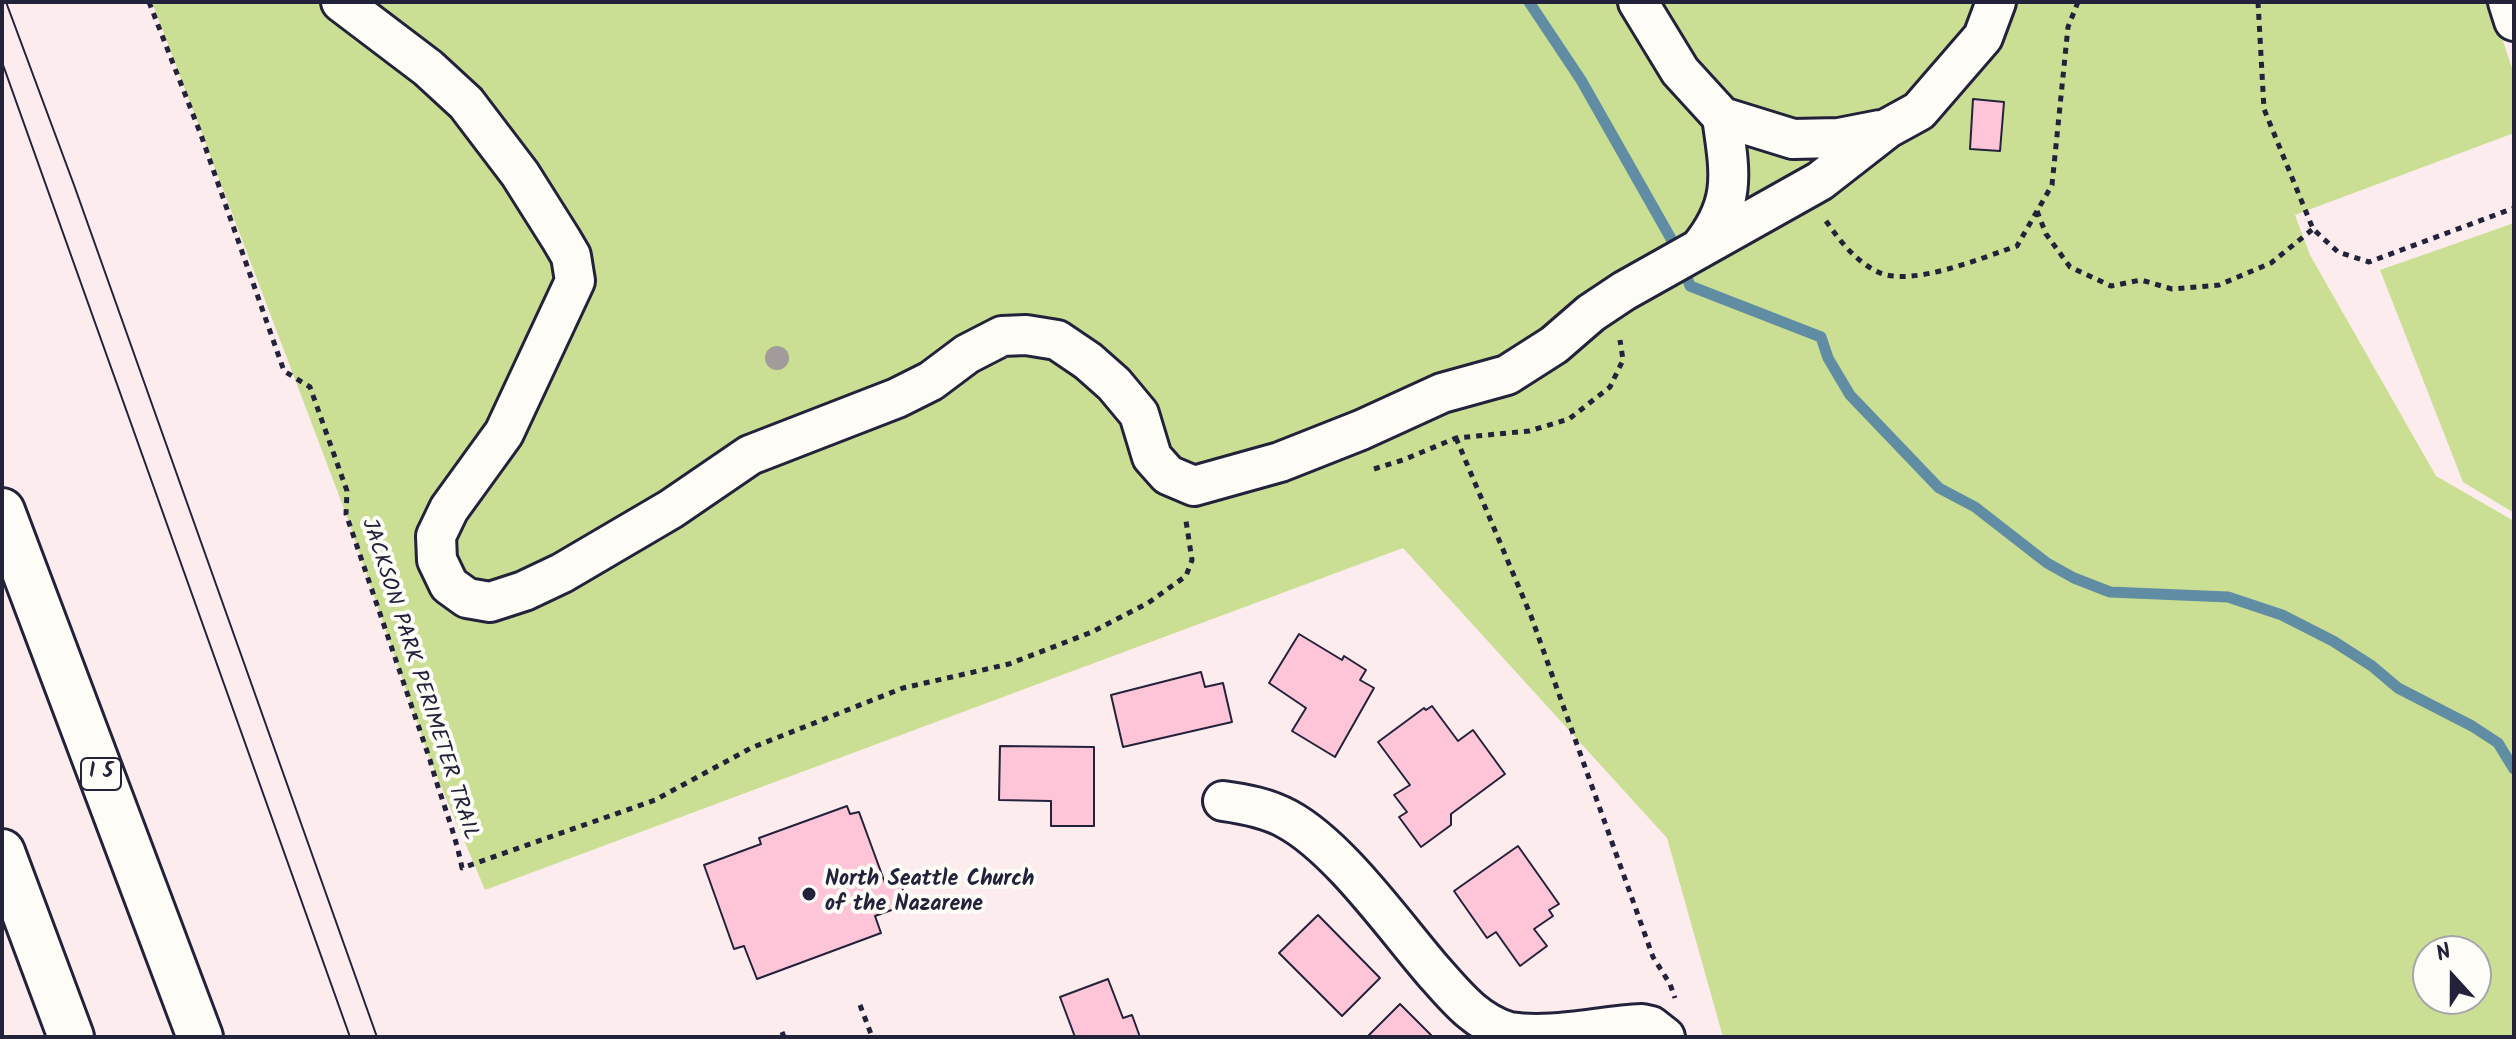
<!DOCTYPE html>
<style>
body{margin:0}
#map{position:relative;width:2516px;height:1039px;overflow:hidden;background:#fdecee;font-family:Kalam,sans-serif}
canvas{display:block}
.frame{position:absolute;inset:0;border:4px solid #22223b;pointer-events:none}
.north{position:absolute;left:2412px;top:935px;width:80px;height:80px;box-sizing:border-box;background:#fdfcf7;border:2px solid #a5a5ac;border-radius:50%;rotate:339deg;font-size:22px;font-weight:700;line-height:32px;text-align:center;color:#22223b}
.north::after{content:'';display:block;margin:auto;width:28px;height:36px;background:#22223b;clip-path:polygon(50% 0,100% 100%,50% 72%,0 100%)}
</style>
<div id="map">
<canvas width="2516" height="1039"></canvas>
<div class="frame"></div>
<div class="north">N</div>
</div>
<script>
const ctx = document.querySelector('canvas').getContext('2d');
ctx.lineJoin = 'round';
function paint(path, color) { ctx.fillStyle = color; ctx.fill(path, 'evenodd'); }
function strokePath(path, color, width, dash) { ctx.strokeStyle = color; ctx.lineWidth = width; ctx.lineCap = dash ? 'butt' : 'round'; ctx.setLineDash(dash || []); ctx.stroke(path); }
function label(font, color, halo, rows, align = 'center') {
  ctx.font = font + ' Kalam,sans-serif'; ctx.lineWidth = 8; ctx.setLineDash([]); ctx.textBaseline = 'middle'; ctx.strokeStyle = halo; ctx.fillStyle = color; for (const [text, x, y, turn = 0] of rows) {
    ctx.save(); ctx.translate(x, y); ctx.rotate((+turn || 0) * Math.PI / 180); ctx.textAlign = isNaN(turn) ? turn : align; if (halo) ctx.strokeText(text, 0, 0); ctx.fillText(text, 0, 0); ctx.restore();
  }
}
paint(new Path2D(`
 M 152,2 L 2490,2 L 2514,74 L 2514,133 L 2295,215 L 2310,255 L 2436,476 L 2514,521 L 2514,1037 L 1723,1037 L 1667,838 L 1403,548 L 485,890 L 430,760 L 346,514 ZM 2428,951 L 2476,951 L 2476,999 L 2428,999 Z
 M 2514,223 L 2514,513 L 2463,482 L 2380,270 Z`), '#cbdf94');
strokePath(new Path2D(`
 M 1529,2 L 1581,80 L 1678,251 L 1690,286 L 1821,337 L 1828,358 L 1850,395 L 1939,488 L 1975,507 L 2047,563 L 2074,578 L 2110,592 L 2228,597 L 2282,615 L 2333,641 L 2372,666 L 2398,688 L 2472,726 L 2498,743 L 2514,769`), '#608da3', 11);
const building = new Path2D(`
 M 1973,99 L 2004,102 L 2000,151 L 1970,149 Z
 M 1299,634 L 1342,660 L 1344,656 L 1366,670 L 1360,680 L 1374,688 L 1335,757 L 1292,731 L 1306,708 L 1269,683 Z
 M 1201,672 L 1205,687 L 1223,683 L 1232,722 L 1123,747 L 1111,695 Z
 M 1432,706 L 1458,741 L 1473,730 L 1505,774 L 1451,814 L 1451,825 L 1421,847 L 1399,817 L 1407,812 L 1394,795 L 1410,785 L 1378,742 L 1424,708 L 1426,710 Z
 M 1000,746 L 1094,747 L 1094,826 L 1051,826 L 1051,801 L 999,800 Z
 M 847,806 L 850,814 L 859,812 L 885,883 L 899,878 L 908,904 L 875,916 L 881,933 L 757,979 L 744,946 L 734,949 L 704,865 L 761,844 L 759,838 Z
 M 1518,846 L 1559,904 L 1549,910 L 1553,916 L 1534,929 L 1547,946 L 1520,966 L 1496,932 L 1487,938 L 1454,891 Z
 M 1318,915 L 1380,978 L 1342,1016 L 1279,953 Z
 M 1108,979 L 1123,1018 L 1132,1015 L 1140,1037 L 1075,1037 L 1060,997 Z
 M 1400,1004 L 1433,1037 L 1367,1037 Z`);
paint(building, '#fec5d8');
strokePath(building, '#22223b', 2);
const minor = new Path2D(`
 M 341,2 L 428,68 L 466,103 L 520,174 L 561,239 L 571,256 L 575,281 L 504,433 L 449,509 L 436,536 L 437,560 L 449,585 L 467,598 L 490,602 L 524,591 L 562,573 L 671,509 L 750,455 L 897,398 L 931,381 L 967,354 L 1002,336 L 1026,335 L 1057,340 L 1088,361 L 1114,384 L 1139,414 L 1152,457 L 1168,475 L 1194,486 L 1280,462 L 1361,430 L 1442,393 L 1507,375 L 1554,345 L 1591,313 L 1624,291 L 1820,181 L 1888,128 L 1919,111 L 1983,37 L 1996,2
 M 1638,2 L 1680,71 L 1722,117 L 1793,139 L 1839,138 L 1880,130
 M 2508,2 L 2514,21
 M 1699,249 C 1737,203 1730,173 1722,117
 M 1223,801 C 1245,804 1267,808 1287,819 C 1339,847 1395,927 1434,972 C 1456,997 1476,1022 1509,1032 C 1551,1039 1599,1026 1642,1024 L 1651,1026 L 1665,1037`);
const highway = new Path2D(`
 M 2,511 L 200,1037
 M 2,852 L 71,1037`);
strokePath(minor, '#22223b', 44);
strokePath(highway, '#22223b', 50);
strokePath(new Path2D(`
 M 149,2 L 201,135 L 284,371 L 310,387 L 347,491 L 346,514 L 430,760 C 440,797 455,831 462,868 L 655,800 L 751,748 L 903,688 L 1009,664 L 1092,632 L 1148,603 L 1186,576 L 1192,560 L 1186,521
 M 2258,2 L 2264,109 L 2313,229 L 2338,252 L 2369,262 L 2514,208
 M 2037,211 L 2046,234 L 2070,267 L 2111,286 L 2141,280 L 2172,289 L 2219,285 L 2271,263 L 2313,229
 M 1826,221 C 1840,241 1855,261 1878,272 C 1911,288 1984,257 2017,246 L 2052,185 L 2068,27 L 2078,2
 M 1456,438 L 1531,616 L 1653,957 L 1670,984 L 1675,998
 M 1374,469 L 1403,460 L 1456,438 L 1529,431 L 1569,419 L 1610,387 L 1623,360 L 1620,340
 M 860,1005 L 871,1034
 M 782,1032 L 784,1037`), '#22223b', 5, [6, 6]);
strokePath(minor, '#fdfcf7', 38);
strokePath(highway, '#fdfcf7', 44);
strokePath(new Path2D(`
 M 6,2 L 74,185 L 377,1037
 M 2,62 L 350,1037`), '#22223b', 2);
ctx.fillStyle = '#a19c9a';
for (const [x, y] of [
 [777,358]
]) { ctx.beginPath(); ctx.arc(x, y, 12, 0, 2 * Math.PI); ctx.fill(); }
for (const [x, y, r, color] of [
 [809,894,8,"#22223b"]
]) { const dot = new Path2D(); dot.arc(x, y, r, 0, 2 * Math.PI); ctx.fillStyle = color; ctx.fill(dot); strokePath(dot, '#fdfcf7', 3); }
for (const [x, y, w] of [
 [101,774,40]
]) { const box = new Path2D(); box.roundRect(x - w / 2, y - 16, w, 32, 6); ctx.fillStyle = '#fdfcf7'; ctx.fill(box); strokePath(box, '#22223b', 2); }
label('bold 20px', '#22223b', null, [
 ["I 5",101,774]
]);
label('22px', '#22223b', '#fdfcf7', [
 ["JACKSON PARK PERIMETER TRAIL",418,680,72]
]);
label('bold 22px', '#22223b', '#fdfcf7', [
 ["North Seattle Church",825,881],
 ["of the Nazarene",825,906]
], 'left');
</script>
